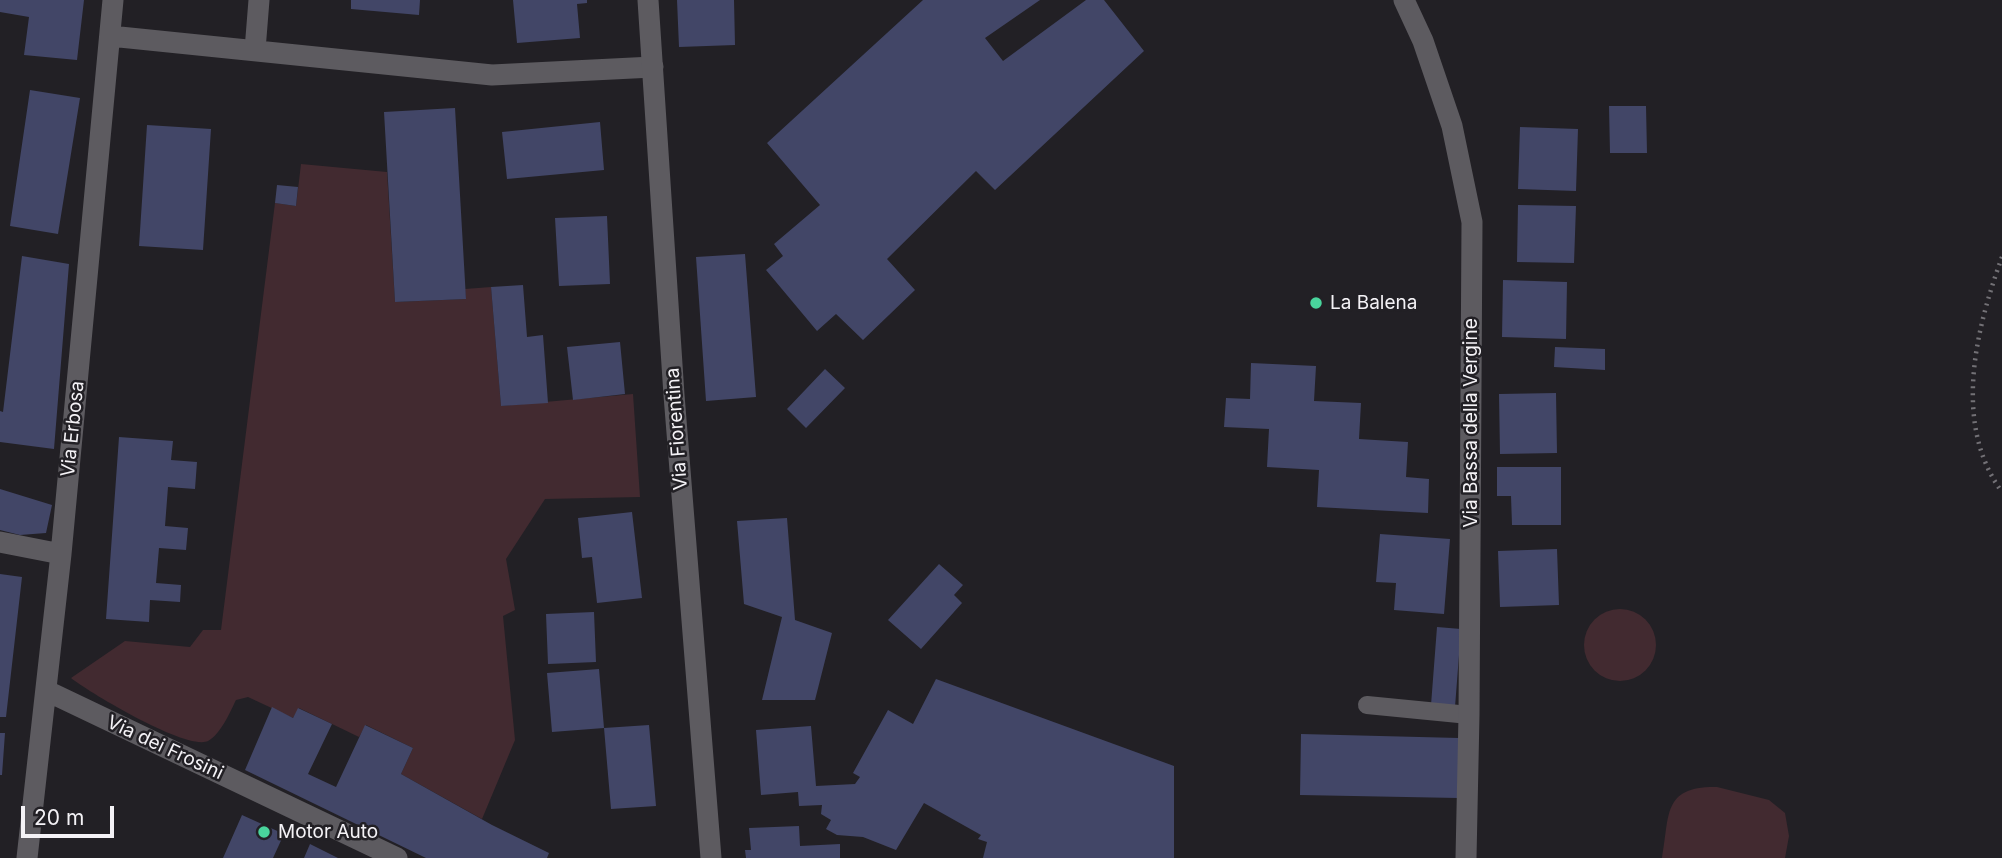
<!DOCTYPE html>
<style>
body{margin:0}
#map{position:relative;width:2002px;height:858px;overflow:hidden;background:#222025;font-family:Inter,sans-serif}
canvas{display:block}
.scale{position:absolute;left:21px;top:806px;width:93px;height:32px;box-sizing:border-box;border:4px solid #f4f2f6;border-top:0;padding-left:9px;font-size:21px;line-height:24px;white-space:nowrap;color:#f4f2f6;-webkit-text-stroke:5px #222025;paint-order:stroke}
</style>
<div id="map">
<canvas width="2002" height="858"></canvas>
<div class="scale">20 m</div>
</div>
<script>
const ctx = document.querySelector('canvas').getContext('2d');
ctx.lineJoin = 'round';
function paint(path, color) { ctx.fillStyle = color; ctx.fill(path, 'evenodd'); }
function strokePath(path, color, width, dash) { ctx.strokeStyle = color; ctx.lineWidth = width; ctx.lineCap = dash ? 'butt' : 'round'; ctx.setLineDash(dash || []); ctx.stroke(path); }
function label(font, color, halo, rows, align = 'center') {
  ctx.font = font + ' Inter,sans-serif'; ctx.lineWidth = 5; ctx.setLineDash([]); ctx.textBaseline = 'middle'; ctx.strokeStyle = halo; ctx.fillStyle = color; for (const [text, x, y, turn = 0] of rows) {
    ctx.save(); ctx.translate(x, y); ctx.rotate((+turn || 0) * Math.PI / 180); ctx.textAlign = isNaN(turn) ? turn : align; if (halo) ctx.strokeText(text, 0, 0); ctx.fillText(text, 0, 0); ctx.restore();
  }
}
paint(new Path2D(`
 M 301,164 L 387,172 L 395,302 L 466,299 L 465,289 L 491,287 L 501,406 L 633,394 L 640,497 L 545,499 L 506,559 L 515,610 L 503,616 L 515,740 L 482,819 L 401,774 L 413,748 L 366,725 L 359,737 L 299,708 L 293,718 L 248,697 L 236,700 C 230,712 221,734 208,741 C 187,751 90,693 71,678 L 125,641 L 190,647 L 203,630 L 221,630 L 275,203 L 296,206 Z
 M1584 645a36 36 0 1 1 72 0a36 36 0 1 1-72 0Z
 M 1717,787 L 1769,800 L 1785,813 L 1789,836 L 1785,858 L 1662,858 C 1670,815 1662,786 1717,787 Z`), '#422a30');
paint(new Path2D(`
 M 0,0 L 84,0 L 77,60 L 24,55 L 29,17 L 0,12 Z
 M 351,0 L 420,0 L 419,15 L 351,9 Z
 M 513,0 L 587,0 L 587,3 L 577,4 L 580,38 L 517,43 Z
 M 677,0 L 734,0 L 735,45 L 679,47 Z
 M 923,0 L 1040,0 L 985,38 L 1003,61 L 1086,0 L 1104,0 L 1144,51 L 995,190 L 976,171 L 887,259 L 915,290 L 863,340 L 836,314 L 817,331 L 766,270 L 783,256 L 774,244 L 820,205 L 767,143 Z
 M 30,90 L 80,98 L 58,234 L 10,226 Z
 M 1609,106 L 1646,106 L 1647,153 L 1610,153 Z
 M 455,108 L 466,299 L 395,302 L 384,112 Z
 M 600,122 L 604,170 L 507,179 L 502,132 Z
 M 147,125 L 211,129 L 203,250 L 139,246 Z
 M 1520,127 L 1578,129 L 1576,191 L 1518,189 Z
 M 277,185 L 298,187 L 296,206 L 275,203 Z
 M 1518,205 L 1576,206 L 1574,263 L 1517,262 Z
 M 607,216 L 610,284 L 559,286 L 555,218 Z
 M 745,254 L 756,397 L 706,401 L 696,257 Z
 M 22,256 L 69,264 L 54,449 L 0,442 L 0,411 L 3,412 Z
 M 1503,280 L 1567,282 L 1566,339 L 1502,337 Z
 M 523,285 L 527,337 L 543,335 L 548,403 L 501,406 L 491,287 Z
 M 620,342 L 625,394 L 573,400 L 567,347 Z
 M 1555,347 L 1605,349 L 1605,370 L 1554,367 Z
 M 1251,363 L 1316,366 L 1314,401 L 1361,403 L 1359,439 L 1408,442 L 1406,477 L 1429,479 L 1428,513 L 1317,507 L 1319,470 L 1267,467 L 1269,429 L 1224,427 L 1226,398 L 1250,399 Z
 M 825,369 L 845,388 L 806,428 L 787,409 Z
 M 1556,393 L 1557,453 L 1500,454 L 1499,394 Z
 M 119,437 L 173,441 L 171,460 L 197,462 L 195,489 L 168,487 L 165,526 L 188,528 L 186,550 L 159,548 L 156,583 L 181,585 L 180,602 L 150,600 L 149,622 L 106,619 Z
 M 1497,467 L 1561,467 L 1561,525 L 1512,525 L 1511,496 L 1497,496 Z
 M 0,489 L 52,505 L 46,533 L 20,535 L 0,530 Z
 M 632,512 L 642,598 L 597,603 L 592,557 L 582,558 L 578,518 Z
 M 787,518 L 795,620 L 832,633 L 815,700 L 762,700 L 782,617 L 744,604 L 737,521 Z
 M 1380,534 L 1450,539 L 1444,614 L 1394,610 L 1396,583 L 1376,582 Z
 M 1557,549 L 1559,605 L 1500,607 L 1498,551 Z
 M 939,564 L 963,585 L 954,595 L 962,603 L 921,649 L 888,620 Z
 M 0,574 L 22,577 L 6,717 L 0,717 Z
 M 594,612 L 596,662 L 548,664 L 546,614 Z
 M 1437,627 L 1461,629 L 1455,707 L 1431,705 Z
 M 599,669 L 604,728 L 552,732 L 547,673 Z
 M 936,679 L 1174,766 L 1174,858 L 983,858 L 987,842 L 978,839 L 981,835 L 924,803 L 896,850 L 863,837 L 837,835 L 826,829 L 831,820 L 821,814 L 822,805 L 799,806 L 798,792 L 761,795 L 756,730 L 811,726 L 816,786 L 855,784 L 860,777 L 853,773 L 888,710 L 913,724 Z
 M 272,707 L 293,718 L 298,708 L 332,724 L 308,774 L 336,787 L 365,725 L 413,748 L 401,774 L 492,825 L 549,853 L 547,858 L 426,858 L 245,770 Z
 M 649,725 L 656,806 L 611,809 L 604,728 Z
 M 0,733 L 5,733 L 2,775 L 0,775 Z
 M 1301,734 L 1459,738 L 1458,798 L 1300,795 Z
 M 242,815 L 284,834 L 273,858 L 223,858 Z
 M 799,826 L 800,846 L 840,844 L 840,858 L 746,858 L 745,850 L 751,850 L 749,828 Z
 M 310,844 L 338,858 L 304,858 Z`), '#424667');
strokePath(new Path2D(`
 M 2002,257 C 1976,329 1952,424 2002,492`), '#737176', 4.5, [2, 5]);
strokePath(new Path2D(`
 M 1367,705 L 1469,715`), '#5d5b60', 18);
strokePath(new Path2D(`
 M 1404,0 L 1423,41 L 1452,126 L 1472,222 L 1469,715 L 1466,858
 M 110,36 L 492,75 L 653,67
 M 255,50 L 259,0
 M 0,542 L 61,554
 M 47,691 L 397,858
 M 27,858 L 61,554 L 113,0`), '#5d5b60', 21);
strokePath(new Path2D(`
 M 648,0 L 674,395 L 711,858`), '#5d5b60', 21);
for (const [x, y, r, color] of [
 [1316,303,7,"#49d49c"],
 [264,832,7,"#49d49c"]
]) { const dot = new Path2D(); dot.arc(x, y, r, 0, 2 * Math.PI); ctx.fillStyle = color; ctx.fill(dot); strokePath(dot, '#222025', 2.5); }
label('19px', '#f4f2f6', '#222025', [
 ["La Balena",1330,303],
 ["Motor Auto",278,832]
], 'left');
label('19px', '#f4f2f6', '#222025', [
 ["Via Bassa della Vergine",1471,423,-90],
 ["Via Erbosa",73,429,-84],
 ["Via Fiorentina",677,429,-94],
 ["Via dei Frosini",165,748,25]
]);
</script>
